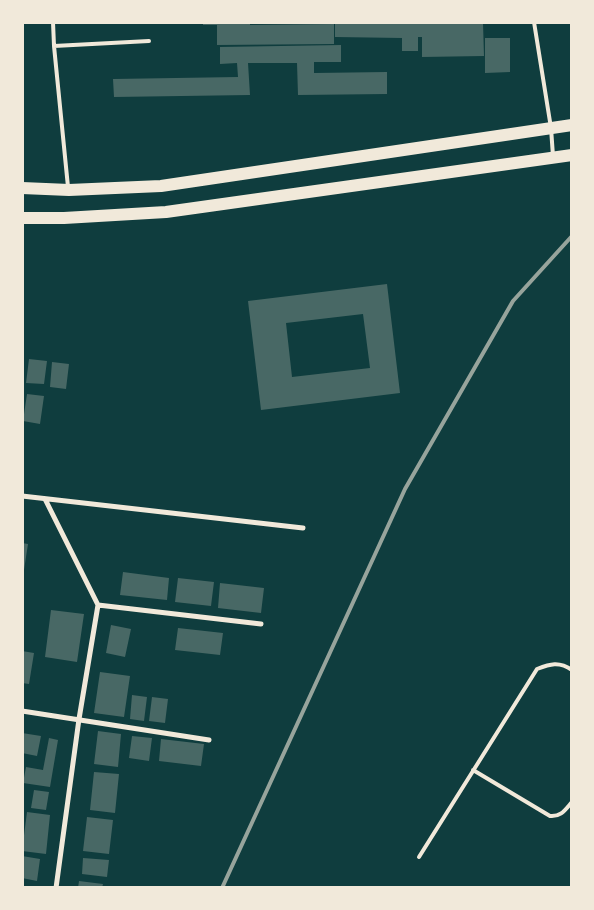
<!DOCTYPE html>
<style>
body{margin:0}
#map{position:relative;width:594px;height:910px;overflow:hidden;background:#0f3d3e;font-family:"DM Sans",sans-serif}
canvas{display:block}
.frame{position:absolute;inset:0;border:24px solid #f1e9da;pointer-events:none}
</style>
<div id="map">
<canvas width="594" height="910"></canvas>
<div class="frame"></div>
</div>
<script>
const ctx = document.querySelector('canvas').getContext('2d');
ctx.lineJoin = 'round';
function paint(path, color) { ctx.fillStyle = color; ctx.fill(path, 'evenodd'); }
function strokePath(path, color, width, dash) { ctx.strokeStyle = color; ctx.lineWidth = width; ctx.lineCap = dash ? 'butt' : 'round'; ctx.setLineDash(dash || []); ctx.stroke(path); }
paint(new Path2D(`
 M 203,22 L 250,22 L 250,25 L 334,24 L 334,44 L 217,45 L 217,25 L 203,25 Z
 M 403,22 L 419,22 L 419,24 L 483,23 L 484,56 L 422,57 L 422,37 L 418,37 L 418,51 L 402,51 L 402,38 L 335,37 L 335,24 L 403,24 Z
 M 485,38 L 510,38 L 510,72 L 485,73 Z
 M 341,45 L 341,62 L 314,62 L 314,73 L 387,72 L 387,94 L 298,95 L 297,63 L 248,63 L 250,95 L 114,97 L 113,79 L 238,77 L 237,63 L 220,64 L 220,47 Z
 M 387,284 L 400,393 L 261,410 L 248,301 ZM 363,314 L 370,368 L 292,377 L 286,323 Z
 M 29,359 L 47,361 L 44,384 L 26,383 Z
 M 52,362 L 69,364 L 66,389 L 50,387 Z
 M 27,394 L 44,396 L 40,424 L 23,421 Z
 M 22,543 L 28,544 L 24,570 L 22,570 Z
 M 123,572 L 169,578 L 167,600 L 120,595 Z
 M 178,578 L 214,582 L 211,606 L 175,602 Z
 M 220,583 L 264,588 L 261,613 L 218,608 Z
 M 51,610 L 84,614 L 77,662 L 45,657 Z
 M 111,625 L 131,629 L 125,657 L 106,653 Z
 M 178,628 L 223,633 L 220,655 L 175,650 Z
 M 22,651 L 34,653 L 29,684 L 22,683 Z
 M 100,672 L 130,676 L 124,717 L 94,713 Z
 M 132,695 L 147,697 L 144,721 L 130,719 Z
 M 152,697 L 168,699 L 165,723 L 149,721 Z
 M 98,731 L 121,734 L 118,767 L 94,764 Z
 M 22,733 L 41,736 L 37,756 L 22,753 Z
 M 132,736 L 152,738 L 149,761 L 129,758 Z
 M 49,738 L 58,740 L 50,787 L 23,783 L 26,767 L 43,770 Z
 M 161,739 L 204,744 L 201,766 L 159,761 Z
 M 94,772 L 119,774 L 115,813 L 90,810 Z
 M 34,790 L 49,792 L 46,810 L 31,808 Z
 M 27,812 L 50,815 L 46,854 L 22,851 Z
 M 87,817 L 113,820 L 109,854 L 83,851 Z
 M 22,856 L 40,859 L 37,881 L 22,878 Z
 M 83,858 L 109,860 L 107,877 L 82,874 Z
 M 79,881 L 103,884 L 102,888 L 78,888 Z`), '#486865');
strokePath(new Path2D(`
 M 53,22 L 54,46
 M 534,22 L 551,128 L 553,156
 M 68,187 L 54,46 L 149,41
 M 473,770 L 550,816 C 561,817 565,810 572,802
 M 419,857 L 537,669 C 550,664 559,661 572,670`), '#f1e9da', 4);
strokePath(new Path2D(`
 M 22,496 L 303,528
 M 45,499 L 98,605 L 79,719 L 56,888
 M 98,605 L 261,624
 M 22,711 L 209,740`), '#f1e9da', 5);
strokePath(new Path2D(`
 M 22,188 L 69,190 L 161,186 L 572,125
 M 22,218 L 64,218 L 166,212 L 572,155`), '#f1e9da', 12);
strokePath(new Path2D(`
 M 222,888 L 405,489 L 513,301 L 572,236`), '#97a49c', 4);
</script>
